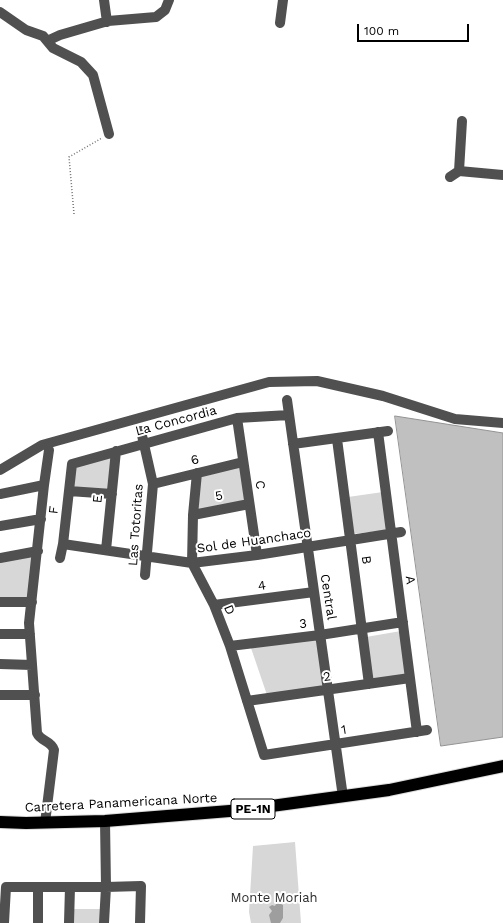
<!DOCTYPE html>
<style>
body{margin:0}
#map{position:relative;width:503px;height:923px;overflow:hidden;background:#fff;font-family:"Work Sans",sans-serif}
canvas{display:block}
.scale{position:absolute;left:357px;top:24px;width:112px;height:18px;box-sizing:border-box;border:2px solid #000;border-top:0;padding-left:5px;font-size:12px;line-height:14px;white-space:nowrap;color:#000;-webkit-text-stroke:3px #fff;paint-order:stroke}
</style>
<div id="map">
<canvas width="503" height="923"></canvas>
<div class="scale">100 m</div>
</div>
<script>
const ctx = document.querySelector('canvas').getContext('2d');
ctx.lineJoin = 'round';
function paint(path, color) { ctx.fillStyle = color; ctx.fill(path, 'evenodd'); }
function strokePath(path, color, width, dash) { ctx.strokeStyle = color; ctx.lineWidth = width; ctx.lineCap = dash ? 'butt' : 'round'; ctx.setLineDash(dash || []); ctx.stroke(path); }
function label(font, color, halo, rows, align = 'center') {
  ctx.font = font + ' "Work Sans",sans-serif'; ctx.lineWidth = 4; ctx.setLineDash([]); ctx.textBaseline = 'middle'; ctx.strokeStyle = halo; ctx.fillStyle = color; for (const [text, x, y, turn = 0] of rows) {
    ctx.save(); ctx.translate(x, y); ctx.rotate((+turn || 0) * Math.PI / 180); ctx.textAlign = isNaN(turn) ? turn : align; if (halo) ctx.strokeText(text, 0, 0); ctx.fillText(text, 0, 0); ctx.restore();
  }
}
paint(new Path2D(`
 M 113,453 L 110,492 L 72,489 L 75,465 Z
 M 242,463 L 247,502 L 195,511 L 200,474 Z
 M 383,492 L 388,530 L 353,534 L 348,497 Z
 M 34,556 L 29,599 L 0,599 L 0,562 Z
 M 401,631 L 408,676 L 373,681 L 366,637 Z
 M 317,639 L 324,687 L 267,695 L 251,648 Z
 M 295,842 L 301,923 L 251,923 L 249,912 L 253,846 Z
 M 73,909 L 103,909 L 102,923 L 73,923 Z`), '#d7d7d7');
paint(new Path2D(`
 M 277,902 L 283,905 L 283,918 L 280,923 L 271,923 L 269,915 L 272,911 L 269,907 L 272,905 L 275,906 Z`), '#9e9e9e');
const building = new Path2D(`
 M 395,416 L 503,433 L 503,737 L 441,746 Z`);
paint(building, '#c0c0c0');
strokePath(building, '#949494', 1);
const highway = new Path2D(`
 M 0,822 L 26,823 L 105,821 L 242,810 L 389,790 L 503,766`);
strokePath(highway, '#dbdbdb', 14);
strokePath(new Path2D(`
 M 74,214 L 69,157 L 102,138`), '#727272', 1.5, [1, 2]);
strokePath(new Path2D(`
 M 104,0 L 107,22
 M 0,12 L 26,30 L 43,36 L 53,48 L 81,62 L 93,75 L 109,134
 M 280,23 L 283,0
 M 47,41 L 60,35 L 108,21 L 156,17 L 165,10 L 169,0
 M 459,171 L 503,175
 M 450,177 L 459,171 L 462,121
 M 287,400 L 343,797
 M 237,418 L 257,555
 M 141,431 L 153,484 L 145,575
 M 378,432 L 417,732
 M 337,439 L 369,684
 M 293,444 L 388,431
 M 0,470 L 42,445 L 269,382 L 317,381 L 383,396 L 455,419 L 503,423
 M 197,473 L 193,515 L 192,563 L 214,605 L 230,646 L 264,755 L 427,730
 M 153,484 L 243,462
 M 69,491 L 112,494
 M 0,494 L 44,485
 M 193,515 L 249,504
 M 0,526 L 41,519
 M 63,544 L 192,563 L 257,555 L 401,532
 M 106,550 L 116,451
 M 0,558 L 38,551
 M 60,558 L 63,544 L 72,464 L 237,418 L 289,415
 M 0,602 L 32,602
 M 214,605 L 314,592
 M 0,634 L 30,634
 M 230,646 L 320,635 L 403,622
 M 0,664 L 32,665
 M 0,695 L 35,695
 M 247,701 L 410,678
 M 45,823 L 54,750 C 51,740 41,742 37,733 L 29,623 L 44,485 L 49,450
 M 4,923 L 6,887 L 106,887 L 141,886 L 140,923
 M 38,923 L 38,887
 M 69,923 L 70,887
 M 104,923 L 106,887 L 105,821`), '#505050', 10);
strokePath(highway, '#000', 12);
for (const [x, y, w] of [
 [253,809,44]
]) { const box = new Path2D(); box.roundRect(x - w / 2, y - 10, w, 20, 3); ctx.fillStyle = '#fff'; ctx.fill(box); strokePath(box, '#000', 1); }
label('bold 12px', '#000', null, [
 ["PE-1N",253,809]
]);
label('13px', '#000', '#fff', [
 ["La Concordia",176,421,-15],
 ["6",195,460,-14],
 ["C",260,485,82],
 ["5",219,496,-11],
 ["E",98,499,-84],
 ["F",54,510,-83],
 ["Las Totoritas",136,525,-86],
 ["Sol de Huanchaco",254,541,-8],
 ["B",366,560,83],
 ["A",410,580,83],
 ["4",262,586,-8],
 ["Central",328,597,81],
 ["D",229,610,68],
 ["3",303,624,-7],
 ["2",327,677,-8],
 ["1",344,730,-9],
 ["Carretera Panamericana Norte",121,803,-3]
]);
label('13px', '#2e2e2e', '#fff', [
 ["Monte Moriah",274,898]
]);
</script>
